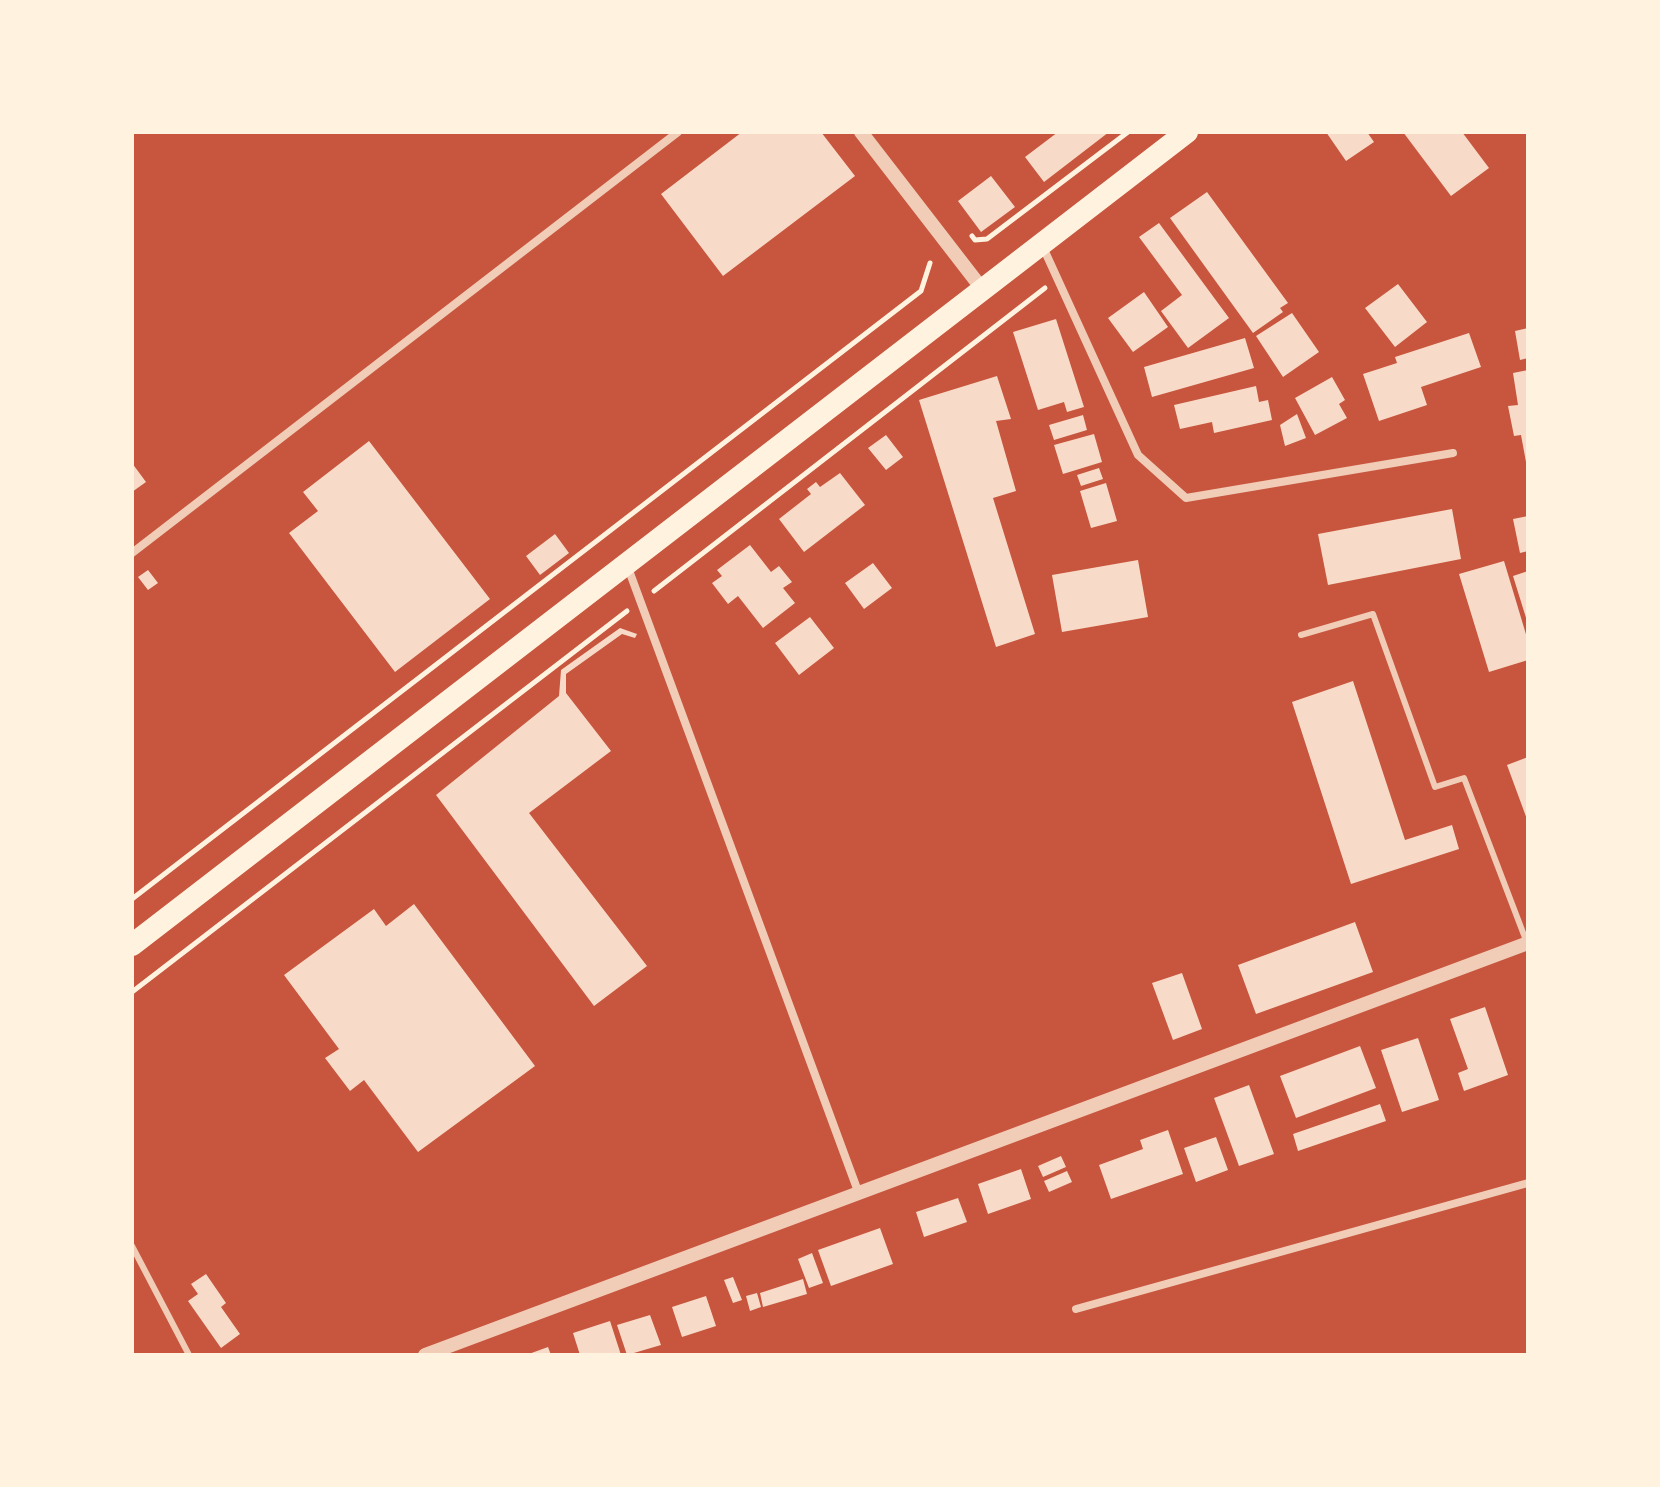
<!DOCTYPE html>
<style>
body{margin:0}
#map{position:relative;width:1660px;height:1487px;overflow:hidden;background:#c8553d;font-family:Figtree,sans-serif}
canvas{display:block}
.frame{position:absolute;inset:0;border:134px solid #fff3e0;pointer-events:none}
</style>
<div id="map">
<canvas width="1660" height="1487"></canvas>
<div class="frame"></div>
</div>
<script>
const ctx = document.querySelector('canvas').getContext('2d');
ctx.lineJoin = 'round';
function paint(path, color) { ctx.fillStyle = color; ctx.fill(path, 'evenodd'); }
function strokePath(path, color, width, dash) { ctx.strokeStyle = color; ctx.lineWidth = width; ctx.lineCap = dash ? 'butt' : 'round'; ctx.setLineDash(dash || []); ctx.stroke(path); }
paint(new Path2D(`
 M 742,132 L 821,132 L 855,176 L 723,276 L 661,194 Z
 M 1058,132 L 1109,132 L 1044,182 L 1025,157 Z
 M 1326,132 L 1367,132 L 1374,142 L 1346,161 Z
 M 1403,132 L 1462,132 L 1489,168 L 1451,196 Z
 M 991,176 L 1015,207 L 981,232 L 958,201 Z
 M 1207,192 L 1288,303 L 1280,308 L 1283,312 L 1253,333 L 1170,218 Z
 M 1159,223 L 1229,318 L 1188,348 L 1161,311 L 1182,295 L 1139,237 Z
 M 1398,284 L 1427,322 L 1395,347 L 1365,308 Z
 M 1144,292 L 1168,327 L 1133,352 L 1108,318 Z
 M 1292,313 L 1319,352 L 1283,377 L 1256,336 Z
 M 1056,319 L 1084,407 L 1067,412 L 1064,402 L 1038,410 L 1013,332 Z
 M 1528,328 L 1528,358 L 1520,360 L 1515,331 Z
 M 1469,333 L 1481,367 L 1421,387 L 1427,405 L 1379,421 L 1363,374 L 1397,363 L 1395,357 Z
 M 1245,338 L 1254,368 L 1152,397 L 1144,367 Z
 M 1528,370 L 1528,462 L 1526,462 L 1521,435 L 1514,436 L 1508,406 L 1518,405 L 1513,373 Z
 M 997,376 L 1011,419 L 996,421 L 1016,491 L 993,498 L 1035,634 L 996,647 L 919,400 Z
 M 1332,377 L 1345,400 L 1339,404 L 1347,418 L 1315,435 L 1295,398 Z
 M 1256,386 L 1259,402 L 1268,400 L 1272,420 L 1214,433 L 1212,422 L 1180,429 L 1174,405 Z
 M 1297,414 L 1306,438 L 1285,446 L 1280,425 Z
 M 1083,415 L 1087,430 L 1054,440 L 1049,425 Z
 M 1094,434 L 1102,462 L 1063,474 L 1054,445 Z
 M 886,435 L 903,457 L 886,470 L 868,448 Z
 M 369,441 L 490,599 L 395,672 L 289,533 L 318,511 L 303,492 Z
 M 132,463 L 146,482 L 132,492 Z
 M 1099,468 L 1103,479 L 1081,486 L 1077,475 Z
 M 840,473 L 865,505 L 804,552 L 779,519 L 811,494 L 807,489 L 816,482 L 820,487 Z
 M 1106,483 L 1117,521 L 1091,528 L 1080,491 Z
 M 1452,509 L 1461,559 L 1328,585 L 1318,534 Z
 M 1528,516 L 1528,551 L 1520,553 L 1513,519 Z
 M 555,534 L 569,553 L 540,575 L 526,556 Z
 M 750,545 L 771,572 L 779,566 L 792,582 L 783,588 L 795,603 L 763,628 L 738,596 L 728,604 L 712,583 L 722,576 L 717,570 Z
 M 1138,560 L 1148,617 L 1062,632 L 1052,575 Z
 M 1504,561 L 1528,641 L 1528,660 L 1489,672 L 1459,574 Z
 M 873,563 L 892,588 L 864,609 L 845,583 Z
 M 148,570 L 158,583 L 148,590 L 138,577 Z
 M 1528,571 L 1528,620 L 1527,621 L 1513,576 Z
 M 810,617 L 834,648 L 799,675 L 775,643 Z
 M 620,628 L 637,634 L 635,638 L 622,634 L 566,674 L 566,693 L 611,751 L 529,813 L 647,966 L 594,1006 L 436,795 L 559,696 L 561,670 Z
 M 1353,681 L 1405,840 L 1452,825 L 1459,849 L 1351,884 L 1292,702 Z
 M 1528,757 L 1528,822 L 1507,765 Z
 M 414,904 L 535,1066 L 418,1152 L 364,1080 L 350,1091 L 325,1058 L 339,1049 L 284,975 L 374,909 L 386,926 Z
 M 1355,922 L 1373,972 L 1256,1014 L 1238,965 Z
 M 1182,973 L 1202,1029 L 1173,1040 L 1152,983 Z
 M 1485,1007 L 1508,1075 L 1464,1091 L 1458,1073 L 1468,1069 L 1450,1019 Z
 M 1418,1038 L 1439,1100 L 1402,1112 L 1381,1050 Z
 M 1360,1046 L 1376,1088 L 1296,1118 L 1280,1076 Z
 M 1249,1085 L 1274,1154 L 1239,1166 L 1214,1098 Z
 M 1380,1104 L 1386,1121 L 1298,1151 L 1293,1134 Z
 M 1168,1130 L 1183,1174 L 1111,1199 L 1099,1165 L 1143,1149 L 1140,1140 Z
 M 1216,1137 L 1228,1170 L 1196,1182 L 1184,1148 Z
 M 1061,1156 L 1066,1167 L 1043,1177 L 1038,1166 Z
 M 1021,1169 L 1031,1199 L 988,1214 L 978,1184 Z
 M 1067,1171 L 1072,1182 L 1049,1192 L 1044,1181 Z
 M 958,1198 L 967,1222 L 924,1237 L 916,1212 Z
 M 880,1228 L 893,1264 L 831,1286 L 818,1250 Z
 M 812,1253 L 823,1283 L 809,1288 L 798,1259 Z
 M 206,1274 L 226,1303 L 221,1307 L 240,1334 L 221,1348 L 188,1301 L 198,1294 L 191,1284 Z
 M 733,1277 L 742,1300 L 733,1303 L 724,1280 Z
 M 803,1279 L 807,1294 L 763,1307 L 760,1293 Z
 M 757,1293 L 761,1307 L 750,1311 L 746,1296 Z
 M 706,1296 L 716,1326 L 682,1337 L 672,1307 Z
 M 650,1315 L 661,1345 L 627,1355 L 617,1325 Z
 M 610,1321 L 621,1355 L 580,1355 L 573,1333 Z
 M 548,1347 L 551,1355 L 526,1355 Z`), '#f7dbc8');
strokePath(new Path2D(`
 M 972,236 L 975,240 L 987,239 L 1128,132
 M 654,591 L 1045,288
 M 132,899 L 921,291 L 930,263
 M 132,992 L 627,611`), '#fff3e0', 5);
strokePath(new Path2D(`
 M 1301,635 L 1373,614 L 1435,787 L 1464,778 L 1527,943
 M 132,1246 L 189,1355`), '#f1ccb7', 6);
strokePath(new Path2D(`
 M 1042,245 L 1138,455 L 1186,498 L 1453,453
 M 132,553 L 678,132
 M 627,565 L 859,1194
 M 1076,1309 L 1528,1183`), '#f1ccb7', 8);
strokePath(new Path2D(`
 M 861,132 L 983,290
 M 425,1355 L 1528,943`), '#f1ccb7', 14);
strokePath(new Path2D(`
 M 132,945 L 1187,132`), '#fff3e0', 22);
</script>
